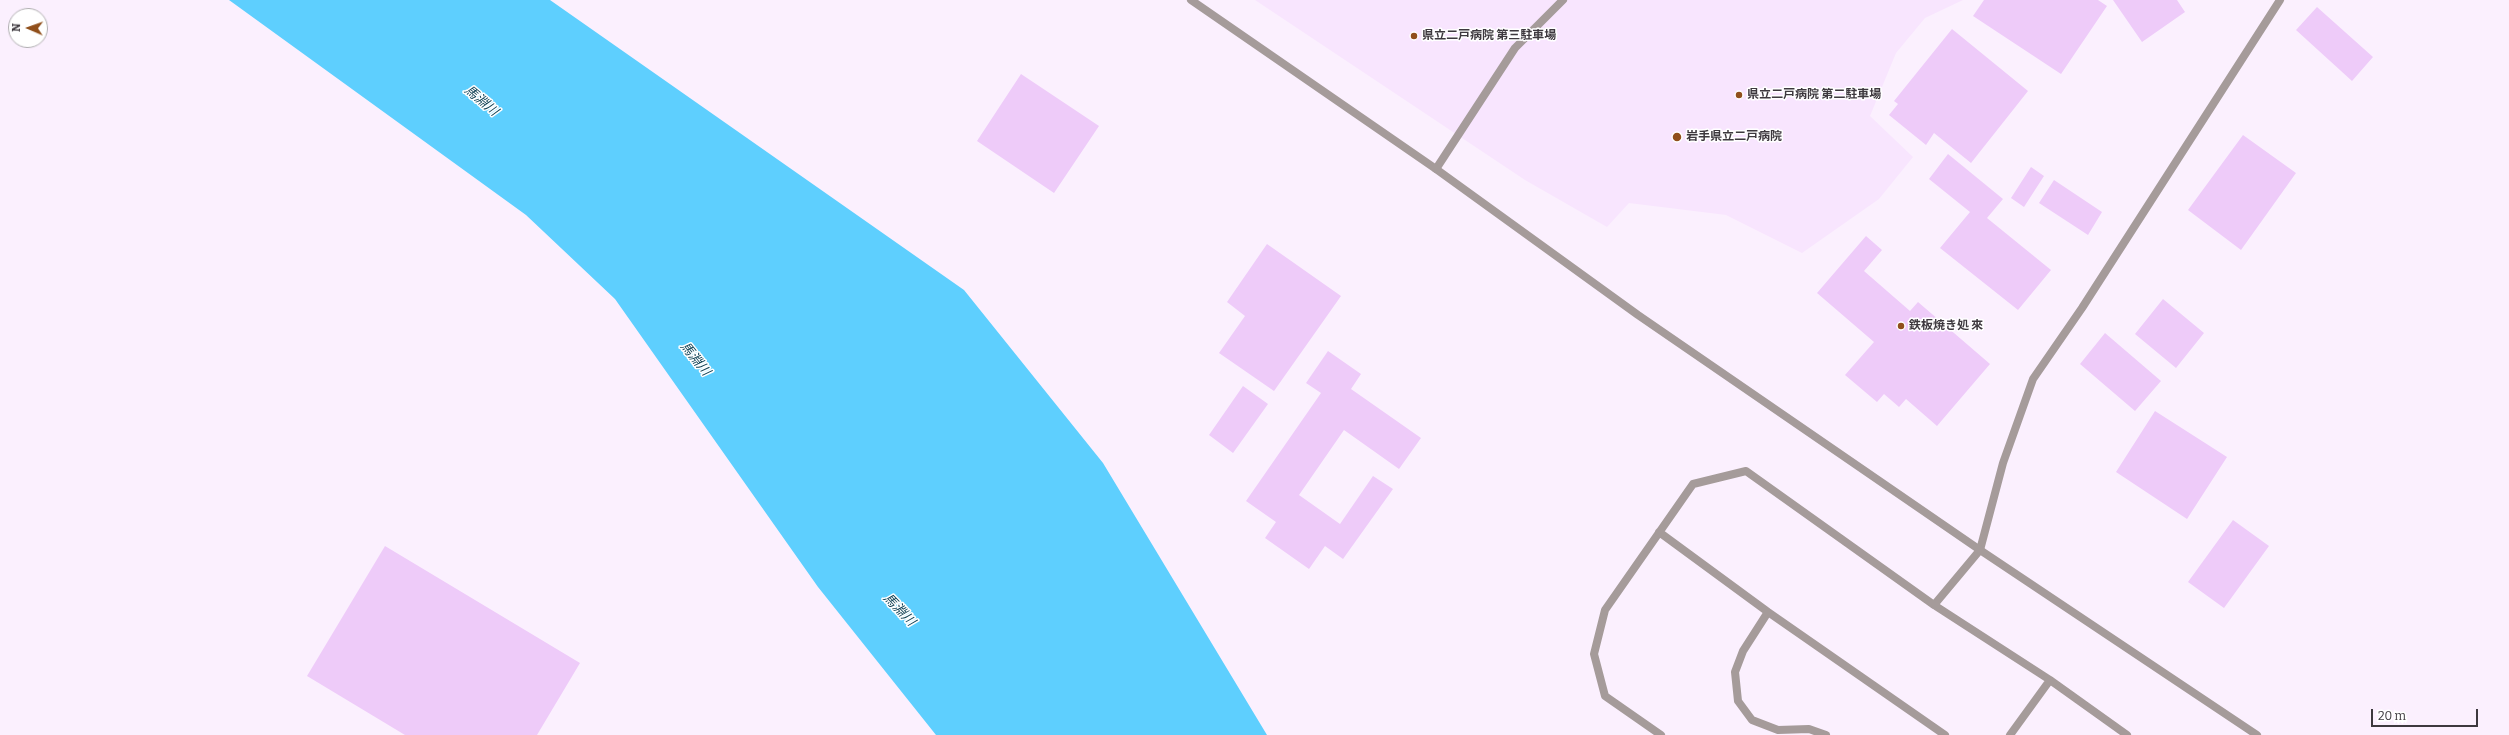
<!DOCTYPE html>
<meta charset="utf-8">
<style>
body{margin:0}
#map{position:relative;width:2509px;height:735px;overflow:hidden;background:#fbf0fe;font-family:Bitter,serif}
canvas{display:block}
.north{position:absolute;left:8px;top:8px;width:40px;height:40px;box-sizing:border-box;background:#fff;border:1px solid #b1afb2;border-radius:50%;rotate:272deg;font-size:11px;font-weight:700;line-height:16px;text-align:center;color:#3d383e}
.north::after{content:'';display:block;margin:auto;width:14px;height:18px;background:#904f1b;clip-path:polygon(50% 0,100% 100%,50% 72%,0 100%)}
.scale{position:absolute;left:2371px;top:709px;width:107px;height:18px;box-sizing:border-box;border:2px solid #3d383e;border-top:0;padding-left:5px;font-size:12px;line-height:14px;white-space:nowrap;color:#3d383e;-webkit-text-stroke:3px #fff;paint-order:stroke}
</style>
<div id="map">
<canvas width="2509" height="735"></canvas>
<div class="north">N</div>
<div class="scale">20 m</div>
</div>
<script>
const ctx = document.querySelector('canvas').getContext('2d');
ctx.lineJoin = 'round';
function paint(path, color) { ctx.fillStyle = color; ctx.fill(path, 'evenodd'); }
function strokePath(path, color, width, dash) { ctx.strokeStyle = color; ctx.lineWidth = width; ctx.lineCap = dash ? 'butt' : 'round'; ctx.setLineDash(dash || []); ctx.stroke(path); }
function label(font, color, halo, rows, align = 'center') {
  ctx.font = font + ' Bitter,"Noto Sans JP",serif'; ctx.lineWidth = 3; ctx.setLineDash([]); ctx.textBaseline = 'middle'; ctx.strokeStyle = halo; ctx.fillStyle = color; for (const [text, x, y, turn = 0] of rows) {
    ctx.save(); ctx.translate(x, y); ctx.rotate((+turn || 0) * Math.PI / 180); ctx.textAlign = isNaN(turn) ? turn : align; if (halo) ctx.strokeText(text, 0, 0); ctx.fillText(text, 0, 0); ctx.restore();
  }
}
paint(new Path2D(`
 M 1255,0 L 1963,0 L 1925,18 L 1896,53 L 1870,116 L 1913,157 L 1879,199 L 1802,253 L 1726,215 L 1629,203 L 1607,227 L 1525,180 Z`), '#f8e5fe');
paint(new Path2D(`
 M 229,0 L 550,0 L 964,290 L 1103,463 L 1267,735 L 936,735 L 818,587 L 615,299 L 526,215 Z`), '#5ecffe');
paint(new Path2D(`
 M 1984,0 L 2098,0 L 2107,6 L 2061,74 L 1973,16 Z
 M 2113,0 L 2177,0 L 2185,12 L 2142,42 Z
 M 2317,7 L 2373,57 L 2352,81 L 2296,30 Z
 M 1952,29 L 2028,91 L 1971,163 L 1934,133 L 1926,145 L 1889,115 L 1898,104 L 1894,101 Z
 M 1021,74 L 1099,126 L 1054,193 L 977,141 Z
 M 2243,135 L 2296,173 L 2241,250 L 2188,210 Z
 M 1948,154 L 2003,199 L 1987,218 L 2051,270 L 2018,310 L 1940,248 L 1970,212 L 1929,179 Z
 M 2031,167 L 2044,176 L 2024,207 L 2011,198 Z
 M 2054,180 L 2102,212 L 2088,235 L 2039,203 Z
 M 1866,236 L 1882,250 L 1864,271 L 1910,311 L 1918,302 L 1990,364 L 1937,426 L 1906,399 L 1899,407 L 1884,394 L 1877,402 L 1845,375 L 1874,342 L 1817,293 Z
 M 1267,244 L 1341,296 L 1274,391 L 1219,353 L 1245,316 L 1227,302 Z
 M 2163,299 L 2204,333 L 2176,368 L 2135,334 Z
 M 2105,333 L 2161,381 L 2135,411 L 2080,364 Z
 M 1328,351 L 1361,374 L 1351,389 L 1421,438 L 1399,469 L 1344,430 L 1299,495 L 1340,524 L 1373,476 L 1393,489 L 1343,559 L 1325,546 L 1309,569 L 1265,538 L 1276,522 L 1246,501 L 1321,393 L 1306,383 Z
 M 1243,386 L 1268,404 L 1233,453 L 1209,435 Z
 M 2155,411 L 2227,457 L 2187,519 L 2116,472 Z
 M 2233,520 L 2269,546 L 2224,608 L 2188,582 Z
 M 385,546 L 580,663 L 537,735 L 405,735 L 307,676 Z`), '#eecbf9');
strokePath(new Path2D(`
 M 1659,532 L 1768,612 L 1945,735
 M 1934,605 L 1980,550
 M 1768,612 L 1743,651 L 1735,672 L 1738,701 L 1752,720 L 1778,730 L 1809,729 L 1826,735
 M 1661,735 L 1605,696 L 1594,654 L 1605,610 L 1693,484 L 1746,471 L 1934,605 L 2050,680 L 2127,735
 M 2010,735 L 2050,680`), '#a59b9a', 8);
strokePath(new Path2D(`
 M 1436,169 L 1515,48 L 1563,0
 M 1980,550 L 2003,463 L 2033,379 L 2082,308 L 2280,0`), '#a59b9a', 8);
strokePath(new Path2D(`
 M 1191,0 L 1436,169 L 1638,315 L 1980,550 L 2257,735`), '#a59b9a', 8);
for (const [x, y, r, color] of [
 [1414,36,4,"#904f1b"],
 [1739,95,4,"#904f1b"],
 [1677,137,5,"#904f1b"],
 [1901,326,4,"#904f1b"]
]) { const dot = new Path2D(); dot.arc(x, y, r, 0, 2 * Math.PI); ctx.fillStyle = color; ctx.fill(dot); strokePath(dot, '#fff', 1.5); }
label('bold 12px', '#3d383e', '#fff', [
 ["県立二戸病院 第三駐車場",1422,36],
 ["県立二戸病院 第二駐車場",1747,95],
 ["岩手県立二戸病院",1686,137],
 ["鉄板焼き処 來",1909,326]
], 'left');
label('italic 13px', '#124356', '#fff', [
 ["馬淵川",481,101,40],
 ["馬淵川",695,359,51],
 ["馬淵川",899,610,46]
]);
</script>
